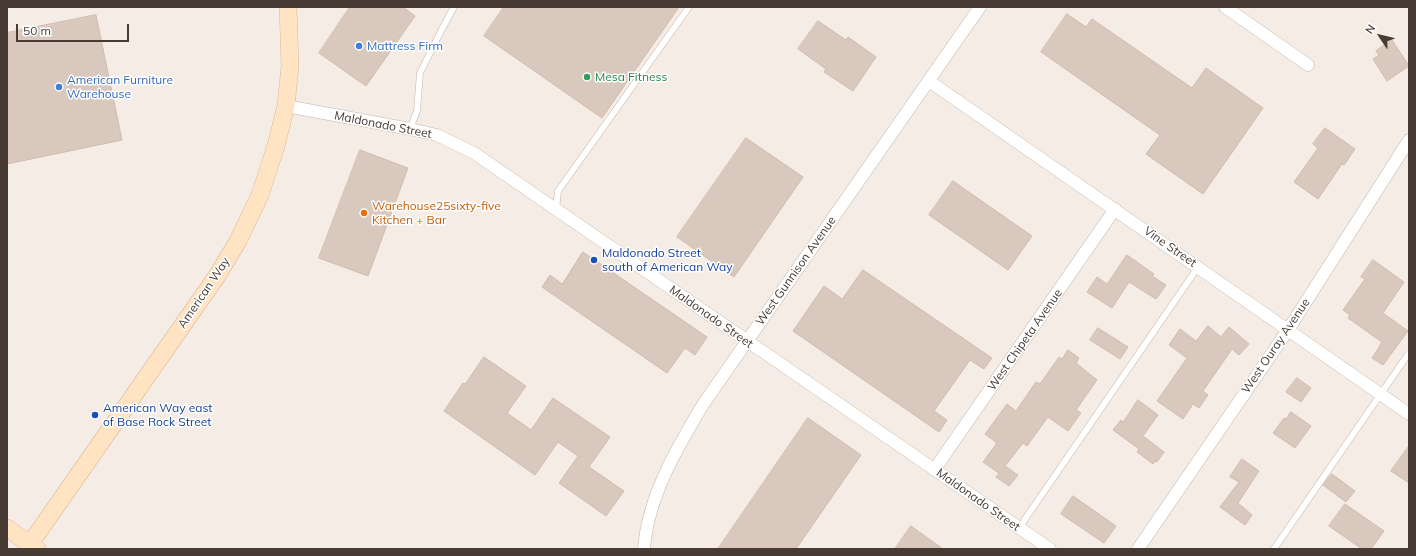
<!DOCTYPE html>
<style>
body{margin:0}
#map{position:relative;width:1416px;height:556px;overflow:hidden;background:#f4ece5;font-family:Mulish,sans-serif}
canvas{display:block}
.frame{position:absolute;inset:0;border:8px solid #473b34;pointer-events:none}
.north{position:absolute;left:1360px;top:16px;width:40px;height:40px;-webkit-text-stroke:3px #fff;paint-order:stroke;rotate:305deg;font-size:11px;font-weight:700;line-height:16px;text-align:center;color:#473b34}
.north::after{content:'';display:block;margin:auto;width:14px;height:18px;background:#473b34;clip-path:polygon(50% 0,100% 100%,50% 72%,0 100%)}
.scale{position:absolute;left:16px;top:24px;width:113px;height:18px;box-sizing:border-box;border:2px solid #473b34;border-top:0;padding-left:5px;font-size:12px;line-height:14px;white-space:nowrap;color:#473b34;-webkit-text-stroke:3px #fff;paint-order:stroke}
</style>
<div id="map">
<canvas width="1416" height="556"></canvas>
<div class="frame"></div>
<div class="north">N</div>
<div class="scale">50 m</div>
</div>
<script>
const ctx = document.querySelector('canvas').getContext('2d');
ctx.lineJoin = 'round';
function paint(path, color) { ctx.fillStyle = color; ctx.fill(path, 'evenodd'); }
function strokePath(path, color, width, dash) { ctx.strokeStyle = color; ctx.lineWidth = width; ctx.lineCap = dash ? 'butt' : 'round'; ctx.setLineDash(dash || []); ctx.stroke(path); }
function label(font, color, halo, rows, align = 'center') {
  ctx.font = font + ' Mulish,sans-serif'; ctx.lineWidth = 3; ctx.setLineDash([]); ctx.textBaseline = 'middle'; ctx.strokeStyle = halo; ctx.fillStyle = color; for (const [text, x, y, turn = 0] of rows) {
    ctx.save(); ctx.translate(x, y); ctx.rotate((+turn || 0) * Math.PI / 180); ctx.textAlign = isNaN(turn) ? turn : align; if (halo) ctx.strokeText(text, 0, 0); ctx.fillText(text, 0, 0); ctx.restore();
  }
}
const building = new Path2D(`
 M 350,7 L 403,7 L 415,16 L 366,86 L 319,53 Z
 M 504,7 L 679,7 L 602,118 L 484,36 Z
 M 1067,14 L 1086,27 L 1092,19 L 1192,88 L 1206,68 L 1263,108 L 1203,194 L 1146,154 L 1160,135 L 1041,52 Z
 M 96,15 L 122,140 L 7,164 L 7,33 Z
 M 818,21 L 846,40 L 848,37 L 876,57 L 853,91 L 824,72 L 826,69 L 798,49 Z
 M 1392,40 L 1409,66 L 1387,81 L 1373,59 L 1379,55 L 1376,51 Z
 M 1325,128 L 1355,149 L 1344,165 L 1342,164 L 1318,199 L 1294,182 L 1318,148 L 1313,144 Z
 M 746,138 L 803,177 L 734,277 L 677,237 Z
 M 360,150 L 408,168 L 368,276 L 319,258 Z
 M 953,181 L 1032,236 L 1008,270 L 929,215 Z
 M 583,252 L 707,337 L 695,355 L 685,348 L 667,373 L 542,287 L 550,275 L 562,284 Z
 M 1127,255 L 1154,274 L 1152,276 L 1166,285 L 1156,299 L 1129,282 L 1112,308 L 1087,292 L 1097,277 L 1107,284 Z
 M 1373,260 L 1404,282 L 1383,313 L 1408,331 L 1383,365 L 1372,358 L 1380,346 L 1379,346 L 1382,342 L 1348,318 L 1350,315 L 1343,310 L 1365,279 L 1361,277 Z
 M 863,270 L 992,358 L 984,369 L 970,360 L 934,411 L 947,420 L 939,432 L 793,331 L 824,286 L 842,299 Z
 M 1208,326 L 1221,337 L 1229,327 L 1249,344 L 1239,355 L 1232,349 L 1203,391 L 1208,395 L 1199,408 L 1193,404 L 1183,419 L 1157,401 L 1187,358 L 1169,345 L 1180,329 L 1196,341 Z
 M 1098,328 L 1128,347 L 1120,359 L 1090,340 Z
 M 1068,350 L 1079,358 L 1076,363 L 1097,380 L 1076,410 L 1081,413 L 1068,431 L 1048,417 L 1027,446 L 1023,443 L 1005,466 L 1018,475 L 1009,486 L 996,477 L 999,473 L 983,462 L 997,443 L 985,434 L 1007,404 L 1016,411 L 1036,382 L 1040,384 L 1059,357 L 1062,359 Z
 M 484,357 L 526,386 L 507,413 L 531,430 L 553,398 L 610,437 L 589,467 L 624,491 L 606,516 L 559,483 L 578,456 L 558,442 L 535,475 L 444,411 L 463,383 L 465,384 Z
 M 1297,378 L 1311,388 L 1301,402 L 1286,392 Z
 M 1138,400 L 1158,415 L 1143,436 L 1164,452 L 1157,462 L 1155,461 L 1153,464 L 1137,452 L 1139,449 L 1113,430 L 1121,420 L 1123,422 Z
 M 1291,412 L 1311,426 L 1295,448 L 1273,433 L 1284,418 L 1286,419 Z
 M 808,418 L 861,455 L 796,549 L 718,549 Z
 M 1409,446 L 1409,483 L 1391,471 Z
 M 1242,459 L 1259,471 L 1238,503 L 1252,515 L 1245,525 L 1220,507 L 1239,482 L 1230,477 Z
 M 1332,474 L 1355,491 L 1346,502 L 1323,485 Z
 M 1073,496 L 1116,526 L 1104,543 L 1061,514 Z
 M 1345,504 L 1384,531 L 1371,549 L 1362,549 L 1329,526 Z
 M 911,526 L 943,549 L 895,549 Z`);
paint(building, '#d9c8bd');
strokePath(building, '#d1bbad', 1);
const lane = new Path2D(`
 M 410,129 L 417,111 L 420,73 L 442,29 L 454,7
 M 556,209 L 558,191 L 689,7
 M 1019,528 L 1198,267
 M 1274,549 L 1409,353`);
const street = new Path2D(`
 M 1225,7 L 1308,65
 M 929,81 L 1409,414
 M 286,106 L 410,129 L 437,135 L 474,153 L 1050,549
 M 934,470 L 1115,209
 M 644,549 C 648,496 677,448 704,403 L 980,7
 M 1138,549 L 1288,330 L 1409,140`);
const secondary = new Path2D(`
 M 7,528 L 37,549
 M 30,544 L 217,276 L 238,241 L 260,195 L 276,146 L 286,106 L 290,66 L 288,7`);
strokePath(lane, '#c3b5aa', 7);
strokePath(street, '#c3b5aa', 13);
strokePath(secondary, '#dab894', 18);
strokePath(lane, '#fff', 6);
strokePath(street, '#fff', 12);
strokePath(secondary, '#ffe4c4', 17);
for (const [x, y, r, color] of [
 [359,46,4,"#3f7fe0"],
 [587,77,4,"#2e9e5b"],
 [59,87,4,"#3f7fe0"],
 [364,213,4,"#e8710a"],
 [594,260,4,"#1a4fb4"],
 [95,415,4,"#1a4fb4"]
]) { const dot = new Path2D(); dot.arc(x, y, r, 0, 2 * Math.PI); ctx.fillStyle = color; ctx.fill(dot); strokePath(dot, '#fff', 1.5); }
label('12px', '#366cbe', '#fff', [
 ["Mattress Firm",367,46],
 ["American Furniture",67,80],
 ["Warehouse",67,94]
], 'left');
label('12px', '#27864d', '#fff', [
 ["Mesa Fitness",595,77]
], 'left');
label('12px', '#473b34', '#fff', [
 ["Maldonado Street",383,125,11],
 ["Vine Street",1170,247,35],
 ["West Gunnison Avenue",796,271,-55],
 ["American Way",204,293,-56],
 ["Maldonado Street",711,317,35],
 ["West Chipeta Avenue",1025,340,-55],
 ["West Ouray Avenue",1276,346,-56],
 ["Maldonado Street",978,500,35]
]);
label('12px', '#c56008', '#fff', [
 ["Warehouse25sixty-five",372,206],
 ["Kitchen + Bar",372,220]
], 'left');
label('12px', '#164399', '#fff', [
 ["Maldonado Street",602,253],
 ["south of American Way",602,267],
 ["American Way east",103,408],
 ["of Base Rock Street",103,422]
], 'left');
</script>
